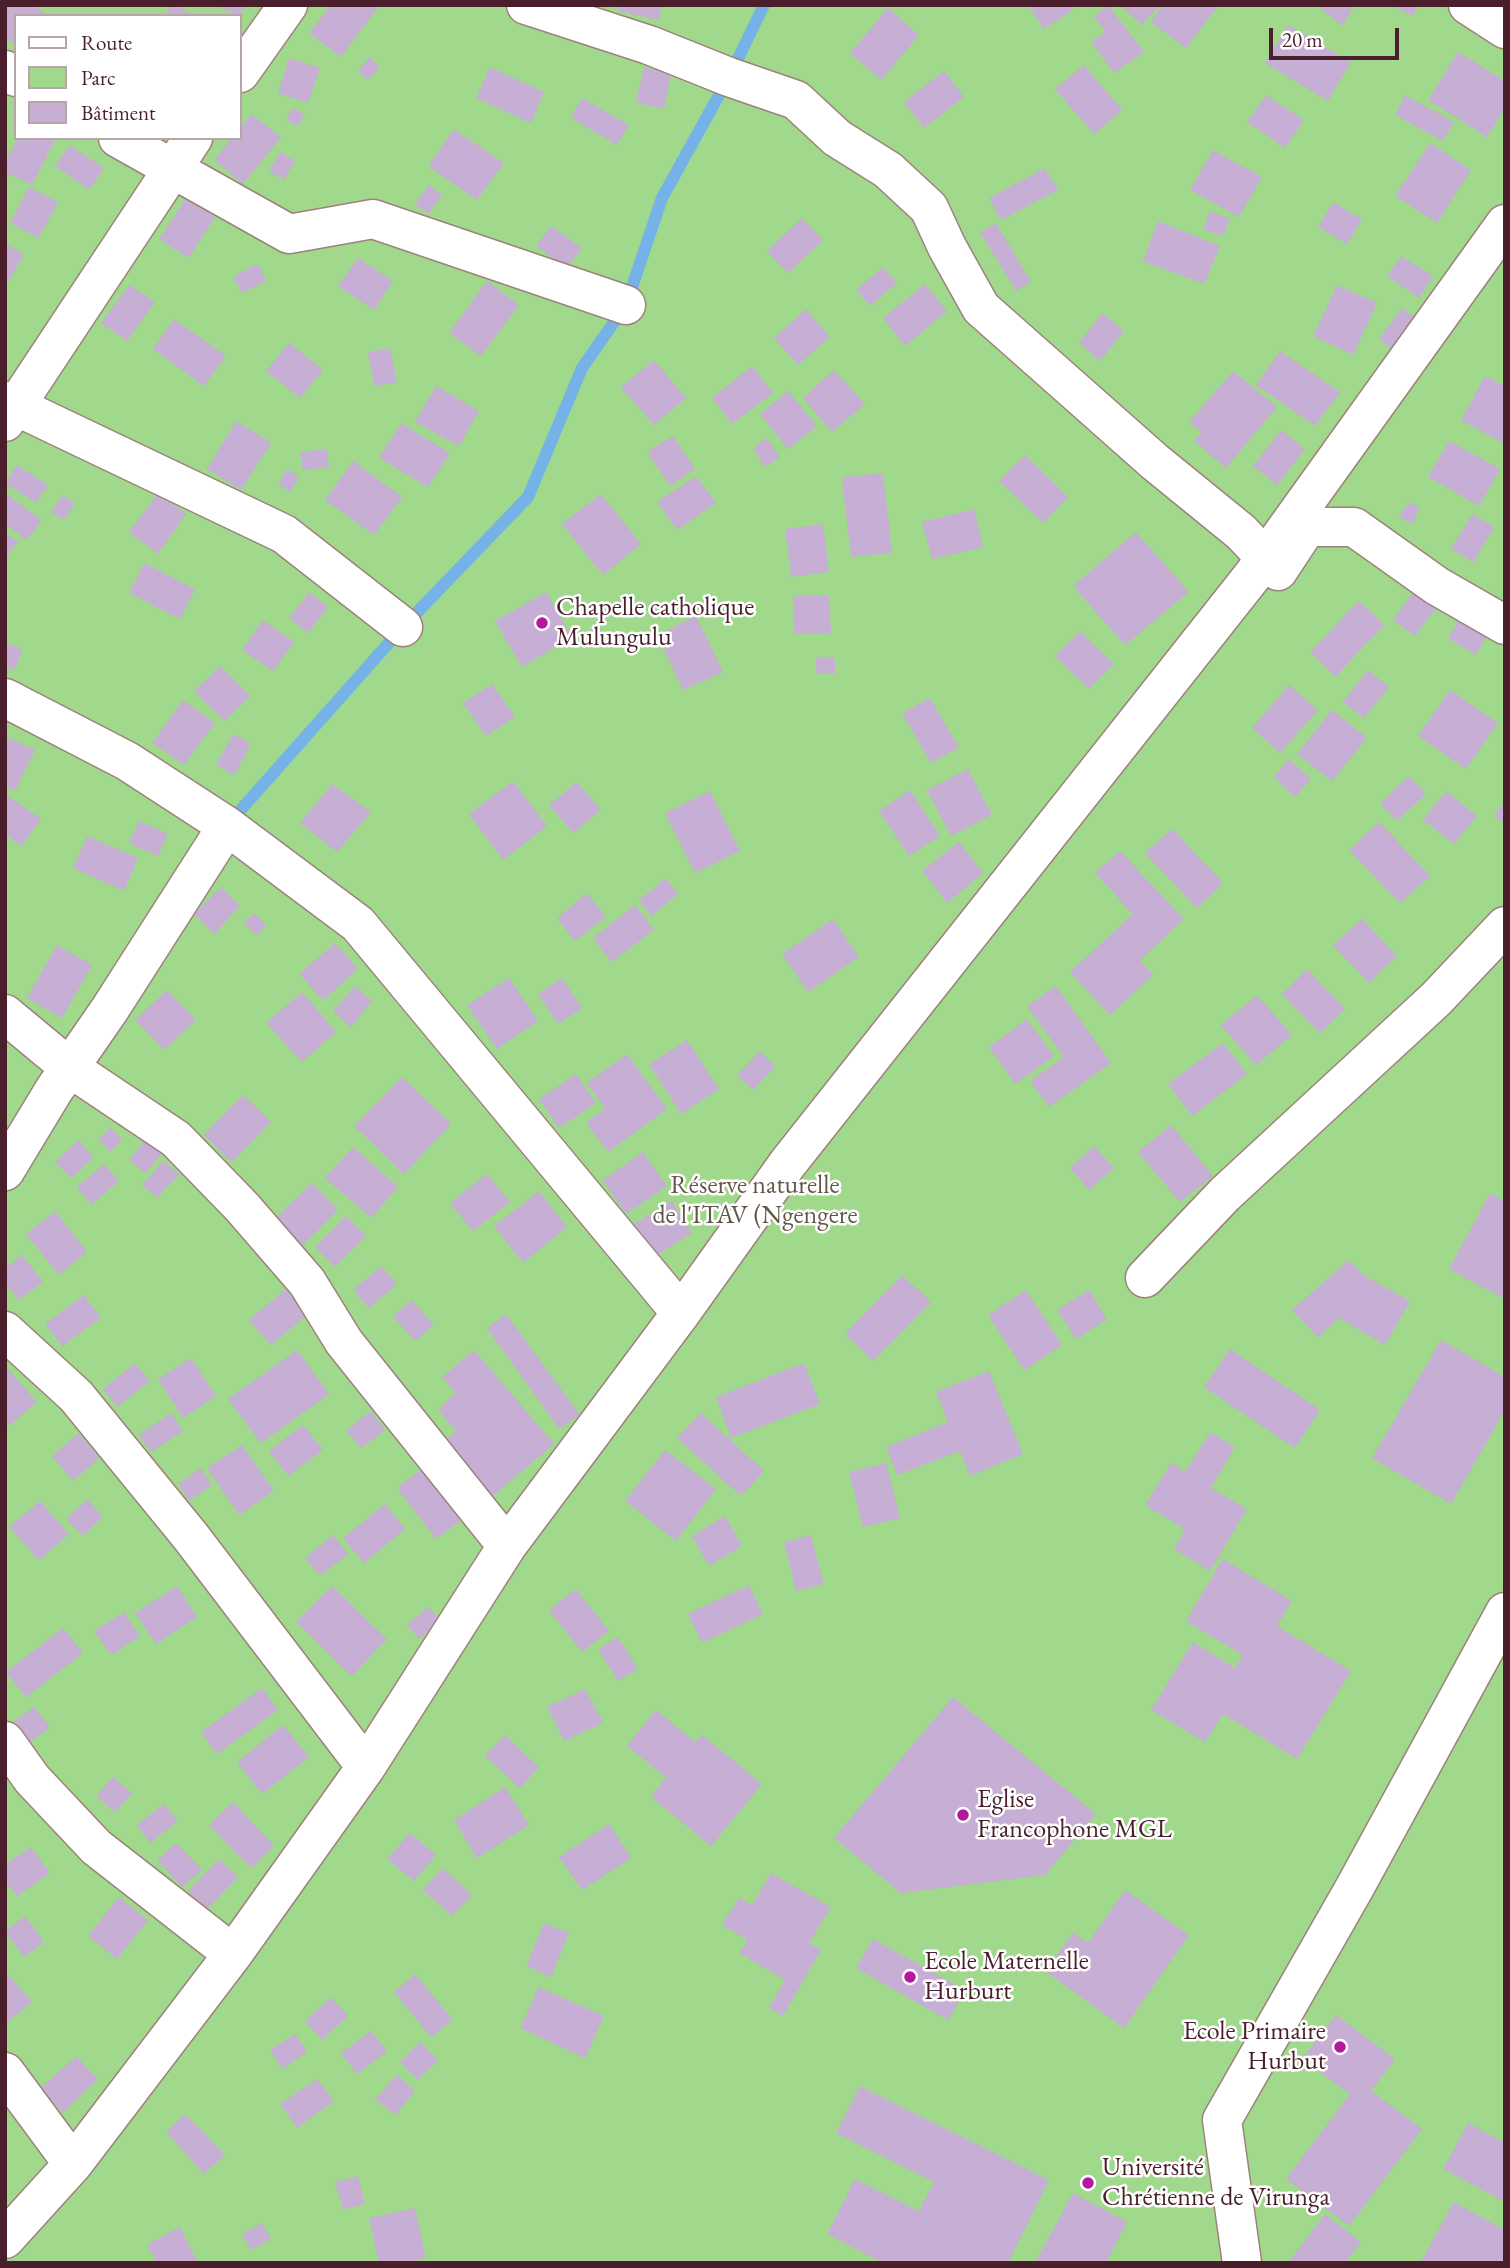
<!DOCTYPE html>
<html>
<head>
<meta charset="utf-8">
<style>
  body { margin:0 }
  #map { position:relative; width:1510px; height:2268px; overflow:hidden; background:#f0e6cc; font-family:"EB Garamond",serif }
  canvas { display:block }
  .frame { position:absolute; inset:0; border:7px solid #4a1f2b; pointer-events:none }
  .legend { position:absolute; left:14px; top:14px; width:228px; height:126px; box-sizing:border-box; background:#fff; border:2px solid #b7a5aa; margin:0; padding:9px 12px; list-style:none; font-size:21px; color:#4a1f2b }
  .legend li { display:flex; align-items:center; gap:14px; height:35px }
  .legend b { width:35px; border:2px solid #b7a5aa }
  .scale { position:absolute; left:1269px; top:28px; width:130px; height:32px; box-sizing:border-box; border:4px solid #4a1f2b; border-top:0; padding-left:9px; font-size:21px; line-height:24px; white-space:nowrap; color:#4a1f2b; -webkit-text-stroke:5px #fff; paint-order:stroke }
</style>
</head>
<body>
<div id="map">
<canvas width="1510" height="2268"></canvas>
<div class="frame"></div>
<ul class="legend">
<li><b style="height:9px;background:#fff"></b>Route</li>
<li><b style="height:19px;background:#a0d98c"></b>Parc</li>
<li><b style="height:19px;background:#c6aed5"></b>Bâtiment</li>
</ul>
<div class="scale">20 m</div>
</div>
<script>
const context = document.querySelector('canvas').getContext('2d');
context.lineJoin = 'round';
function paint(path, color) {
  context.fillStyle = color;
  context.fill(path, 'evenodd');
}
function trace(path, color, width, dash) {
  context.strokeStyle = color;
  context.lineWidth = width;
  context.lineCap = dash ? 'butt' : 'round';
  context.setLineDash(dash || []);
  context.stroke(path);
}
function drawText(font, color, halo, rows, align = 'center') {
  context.font = font + ' "EB Garamond",serif';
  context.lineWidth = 5;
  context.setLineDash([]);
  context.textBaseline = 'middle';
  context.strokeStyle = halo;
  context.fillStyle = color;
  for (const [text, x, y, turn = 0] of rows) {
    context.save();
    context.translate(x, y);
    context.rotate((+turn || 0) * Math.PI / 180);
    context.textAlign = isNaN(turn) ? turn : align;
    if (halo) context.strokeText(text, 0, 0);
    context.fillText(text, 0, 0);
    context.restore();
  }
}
paint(new Path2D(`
  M5,5H1505V2263H5ZM16,16H240V138H16Z`), '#a0d98c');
trace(new Path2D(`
  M229,823L403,627L528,497L582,368L626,305L662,198L729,77L764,5`), '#75b2e7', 12);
paint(new Path2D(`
  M5,5H32L50,16H16V44L5,38Z
  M170,5H174L196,16H165Z
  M213,5H245L240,16Z
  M331,5H373L377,9L341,57L309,33Z
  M620,5H662L658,20L618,11Z
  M1028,5H1069L1073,10L1044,29Z
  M1108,5L1144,52L1114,73L1091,42L1105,32L1094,16Z
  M1120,5H1160L1142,25Z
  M1163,5H1219L1186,48L1151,22Z
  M1316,5H1354L1343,26Z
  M1391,5H1418L1413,16Z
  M888,8L919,35L881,80L850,53Z
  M1288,25L1351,62L1328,101L1265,63Z
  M1458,52L1505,81V108L1487,137L1428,100Z
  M370,57L380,68L367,80L358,70Z
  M289,58L320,68L308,103L278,93Z
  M1084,65L1122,110L1094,134L1055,89Z
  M490,67L544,92L531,123L476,98Z
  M644,67L671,73L664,109L636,103Z
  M944,71L964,97L924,128L904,102Z
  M1266,95L1304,120L1285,148L1247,122Z
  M1405,95L1454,122L1443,141L1395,115Z
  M582,98L629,125L617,145L571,118Z
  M292,108L305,114L298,126L286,120Z
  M251,114L281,137L243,184L214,160L232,138H240V128Z
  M454,129L504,163L477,200L428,166Z
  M18,138H56L32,185L5,172V163Z
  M1430,143L1471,170L1437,223L1395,196Z
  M70,145L104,168L89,190L55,166Z
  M1213,150L1262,177L1239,217L1190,190Z
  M280,152L295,161L284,180L269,171Z
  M1045,168L1058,190L1001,220L989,198Z
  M429,185L442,195L428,214L415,204Z
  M29,187L58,202L39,238L10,223Z
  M186,198L215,217L189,258L159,239Z
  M1333,202L1362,219L1347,244L1318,227Z
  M1210,211L1230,219L1223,236L1203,229Z
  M802,218L823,240L788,273L767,251Z
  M1158,221L1220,246L1204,284L1143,261Z
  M996,223L1031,282L1016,291L980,232Z
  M551,226L582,248L567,268L536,246Z
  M5,243L24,255L5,287Z
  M1401,256L1433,276L1419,298L1387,276Z
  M358,258L393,281L374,310L338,286Z
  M258,264L266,281L242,293L233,276Z
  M883,267L897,283L870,306L856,290Z
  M487,281L519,305L481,356L449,333Z
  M925,284L947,311L905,346L883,318Z
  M129,285L155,302L127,341L101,323Z
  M1337,285L1377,303L1353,355L1313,336Z
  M1402,308L1415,318L1392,349L1379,339Z
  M806,309L830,337L798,365L774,338Z
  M1102,313L1124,331L1100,361L1079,343Z
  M174,319L226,356L204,386L153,349Z
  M289,343L323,370L300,398L266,371Z
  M390,348L397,382L374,386L368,352Z
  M1280,351L1340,392L1315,426L1256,385Z
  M654,360L686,398L654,425L621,387Z
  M752,366L773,393L732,424L712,398Z
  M834,370L865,404L832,432L803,398Z
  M1233,371L1277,407L1226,468L1194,441L1202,432L1189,422Z
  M1485,376L1505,386V444L1461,420Z
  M436,386L479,411L459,446L415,422Z
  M788,391L817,426L788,449L760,414Z
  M236,421L271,443L241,490L207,469Z
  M401,423L450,453L428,487L379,458Z
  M1281,430L1305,449L1277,485L1253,466Z
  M673,436L695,469L670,486L647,452Z
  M767,438L780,457L765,467L753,448Z
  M1449,441L1500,469L1479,506L1428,477Z
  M327,449L329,467L303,470L300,452Z
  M1025,455L1068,497L1043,523L999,481Z
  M353,461L402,497L374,535L325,500Z
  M17,465L48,485L36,503L5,483Z
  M287,469L299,477L290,492L278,484Z
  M883,473L892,553L851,557L842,477Z
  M696,476L716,503L677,530L657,502Z
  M5,493L42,520L27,540L5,524Z
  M158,493L186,514L158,554L129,532Z
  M601,494L641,544L603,575L562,524Z
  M62,495L75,503L64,520L51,512Z
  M1409,502L1420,508L1412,524L1399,517Z
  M974,509L983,547L932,559L922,522Z
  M1472,514L1494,527L1474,562L1451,549Z
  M823,524L829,572L791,577L785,529Z
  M1136,532L1189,592L1125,645L1073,586Z
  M5,533L18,541L5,560Z
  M144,563L195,589L180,619L129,593Z
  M309,592L328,607L308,633L289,618Z
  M546,592L572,637L522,667L495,621Z
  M1413,592L1436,608L1415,636L1393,620Z
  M793,595H829L831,633L794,634Z
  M1359,601L1384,625L1335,677L1310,652Z
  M1462,615L1490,630L1476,655L1448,638Z
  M696,616L723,672L683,690L657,635Z
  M263,620L294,642L273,671L242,650Z
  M1080,631L1114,664L1089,689L1055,656Z
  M5,642L23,650L14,670L5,666Z
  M816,657H835V674H816Z
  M220,666L250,696L225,721L194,691Z
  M1368,670L1389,687L1364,718L1343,702Z
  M492,684L515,717L486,736L463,703Z
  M1289,685L1318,710L1280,753L1252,728Z
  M1450,690L1498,723L1466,769L1418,736Z
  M930,698L959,747L931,763L902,713Z
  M183,700L215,723L184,765L152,743Z
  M1332,710L1367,738L1332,781L1297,754Z
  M233,734L251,743L235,775L216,765Z
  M5,736L35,750L15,791L5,786Z
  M1289,759L1311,779L1295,797L1274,777Z
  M968,769L992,815L951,836L927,790Z
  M1409,776L1426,794L1397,821L1380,803Z
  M513,781L547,826L503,860L469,814Z
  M577,782L601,810L573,833L549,805Z
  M332,784L371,812L337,852L300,823Z
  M910,790L940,836L909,856L879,811Z
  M710,791L740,851L695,873L665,813Z
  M1446,791L1477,816L1454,844L1423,820Z
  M5,794L41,819L22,846L5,834Z
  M1505,801V823L1494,816Z
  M139,821L168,834L158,856L129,843Z
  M1379,822L1430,876L1400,903L1349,850Z
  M1172,829L1223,883L1197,908L1145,853Z
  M87,836L138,858L124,891L73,868Z
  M959,842L983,873L947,903L922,871Z
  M1120,851L1184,919L1140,960L1153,975L1110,1015L1070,972L1133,914L1095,873Z
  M666,878L678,894L651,916L639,900Z
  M221,887L240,906L214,934L194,914Z
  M587,893L606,917L575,941L557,918Z
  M635,905L654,930L611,962L593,938Z
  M255,913L266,926L256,936L244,922Z
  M833,919L859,957L808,992L782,954Z
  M1362,919L1397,956L1369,983L1333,945Z
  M335,943L358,969L323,1000L299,974Z
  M57,945L92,965L62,1018L27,998Z
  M1307,969L1345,1009L1320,1033L1282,994Z
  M509,978L538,1021L497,1049L467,1005Z
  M562,978L582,1008L558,1024L538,994Z
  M355,986L372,1001L351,1027L333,1011Z
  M1056,986L1111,1063L1049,1107L1030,1081L1064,1057L1027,1006Z
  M167,990L196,1020L164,1050L135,1020Z
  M302,992L336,1032L302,1062L266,1023Z
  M1257,995L1292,1035L1256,1065L1221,1025Z
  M1027,1019L1054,1056L1015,1084L989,1047Z
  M687,1040L719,1089L681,1114L649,1064Z
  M1223,1043L1247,1074L1192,1116L1168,1084Z
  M760,1051L775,1067L753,1090L737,1075Z
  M627,1054L667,1109L608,1152L586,1123L605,1108L587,1083Z
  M576,1074L596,1103L559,1128L539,1099Z
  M402,1077L451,1124L404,1174L354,1126Z
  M243,1095L271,1122L232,1162L204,1135Z
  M1171,1125L1213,1176L1180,1202L1138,1152Z
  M110,1127L122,1140L110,1152L99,1139Z
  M146,1139L163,1153L145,1173L129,1160Z
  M78,1140L94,1157L71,1178L55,1162Z
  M1094,1146L1114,1168L1089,1190L1070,1168Z
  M353,1147L398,1187L371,1218L325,1178Z
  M643,1152L667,1186L626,1214L603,1180Z
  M163,1161L179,1174L157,1198L142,1185Z
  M104,1164L119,1181L91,1205L77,1187Z
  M487,1174L510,1202L473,1231L450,1203Z
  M312,1183L338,1210L301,1247L274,1220Z
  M539,1191L567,1227L523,1263L494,1226Z
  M1490,1193L1505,1201V1299L1449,1269Z
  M672,1201L692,1233L655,1256L634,1224Z
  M55,1211L87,1252L59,1275L26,1234Z
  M346,1216L366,1236L335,1267L315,1247Z
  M22,1255L43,1282L19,1300L5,1283V1269Z
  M1349,1260L1363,1275L1410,1301L1385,1345L1339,1318L1318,1338L1292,1310Z
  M381,1266L397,1284L369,1308L353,1290Z
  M902,1275L931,1302L873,1361L845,1334Z
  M286,1289L307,1315L271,1345L249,1320Z
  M1026,1290L1062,1345L1024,1370L988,1315Z
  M1089,1290L1107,1319L1076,1339L1057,1310Z
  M84,1295L101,1318L62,1346L45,1324Z
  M412,1300L434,1325L415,1341L393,1316Z
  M506,1314L580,1415L559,1429L487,1328Z
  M1441,1340L1505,1377V1410L1451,1504L1372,1458Z
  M1230,1349L1320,1410L1295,1448L1204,1387Z
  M297,1350L329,1394L261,1443L228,1399Z
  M474,1350L554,1444L488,1500L441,1444L456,1431L438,1409L456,1393L442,1377Z
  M191,1358L216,1396L183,1418L158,1379Z
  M135,1363L150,1381L117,1407L103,1389Z
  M804,1363L820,1404L731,1438L716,1397Z
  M7,1368L37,1402L5,1429V1369Z
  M989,1371L1023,1454L970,1476L960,1451L897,1475L886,1447L948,1422L936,1392Z
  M371,1411L385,1430L361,1448L346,1430Z
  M171,1413L183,1431L151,1452L139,1435Z
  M701,1413L764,1471L741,1496L677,1438Z
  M303,1425L323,1450L288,1476L269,1451Z
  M1210,1432L1235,1447L1211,1488L1247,1509L1210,1571L1174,1549L1185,1529L1145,1505L1171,1463L1185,1472Z
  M79,1433L99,1458L73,1481L52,1456Z
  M242,1445L274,1491L239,1515L207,1468Z
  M665,1450L716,1489L676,1541L625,1501Z
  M886,1463L900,1518L863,1527L849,1472Z
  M424,1467L464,1518L436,1539L397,1488Z
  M201,1468L212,1485L189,1501L178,1484Z
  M87,1499L103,1516L83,1536L66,1519Z
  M40,1501L69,1534L39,1560L9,1527Z
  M385,1504L405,1529L364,1563L343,1538Z
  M725,1516L742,1546L709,1566L692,1536Z
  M333,1535L348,1554L320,1576L305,1558Z
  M811,1535L824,1584L796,1591L784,1542Z
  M1223,1559L1292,1601L1277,1626L1351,1671L1297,1759L1223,1714L1205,1742L1151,1710L1193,1642L1235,1668L1243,1655L1186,1621Z
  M749,1585L763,1614L702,1643L688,1614Z
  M177,1586L197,1617L156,1644L135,1613Z
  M332,1586L387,1639L352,1676L296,1622Z
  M576,1589L609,1631L582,1652L549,1610Z
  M428,1607L441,1621L419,1639L407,1625Z
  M124,1612L140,1636L111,1655L94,1631Z
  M63,1628L83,1653L26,1697L6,1672Z
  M618,1637L638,1669L618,1681L598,1649Z
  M262,1688L278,1710L217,1754L201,1732Z
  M585,1689L603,1723L564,1741L547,1707Z
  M953,1697L1096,1814L1045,1875L901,1893L834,1838Z
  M34,1707L50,1727L29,1743L13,1722Z
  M656,1710L695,1742L702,1735L762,1784L711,1846L651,1797L666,1777L627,1746Z
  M283,1725L309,1757L262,1794L237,1762Z
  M505,1735L539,1767L520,1788L485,1756Z
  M113,1777L132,1793L115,1812L96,1796Z
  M505,1787L529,1825L477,1858L454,1820Z
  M233,1802L274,1846L251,1868L209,1825Z
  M164,1804L178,1821L150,1843L137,1825Z
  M609,1824L631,1858L582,1890L559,1857Z
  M410,1833L436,1855L414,1881L387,1859Z
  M176,1843L202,1870L182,1887L157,1860Z
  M31,1847L50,1873L17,1896L5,1880V1865Z
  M219,1859L238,1877L207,1909L188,1891Z
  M443,1868L472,1895L452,1916L423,1890Z
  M771,1873L831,1907L809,1943L821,1950L783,2016L769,2008L785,1980L739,1953L748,1940L722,1925L739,1898L752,1905Z
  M1125,1890L1189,1935L1124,2028L1045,1971L1073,1933L1088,1943Z
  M119,1897L148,1920L117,1959L88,1936Z
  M25,1916L44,1942L24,1957L5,1931Z
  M544,1923L569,1933L551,1977L526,1966Z
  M873,1939L965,1990L948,2020L856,1968Z
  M5,1971L32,2002L5,2024Z
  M415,1974L453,2020L431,2037L394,1992Z
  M539,1987L604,2016L585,2058L520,2028Z
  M331,1997L348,2016L322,2040L305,2021Z
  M1336,2015L1395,2059L1371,2091L1422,2129L1349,2226L1286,2179L1350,2094L1302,2059Z
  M371,2031L387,2051L357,2074L341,2053Z
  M295,2034L307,2052L282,2069L270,2050Z
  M420,2042L438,2060L418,2080L400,2062Z
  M76,2056L98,2079L63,2113L40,2089Z
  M397,2075L415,2091L395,2115L375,2099Z
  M317,2079L334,2101L297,2128L280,2104Z
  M860,2086L1049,2180L1008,2263H883L827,2234L855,2179L919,2211L934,2182L836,2133Z
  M185,2114L225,2155L204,2174L166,2132Z
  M1468,2123L1505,2143V2202L1443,2169Z
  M358,2176L365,2204L343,2210L335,2182Z
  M1073,2193L1127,2222L1106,2263H1035Z
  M1454,2202L1503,2229L1505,2225V2263H1420Z
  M415,2208L426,2258L405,2263H379L369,2218Z
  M1325,2214L1361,2242L1345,2263H1288Z
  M262,2223L271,2239L251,2250L242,2234Z
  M180,2227L198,2263H157L147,2244Z`), '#c6aed5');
const street = new Path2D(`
  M526,5L649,45L729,77L796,100L837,138L888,170L929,208L947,247L981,308L1155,462L1241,532L1278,571L1307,527H1354L1437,586L1505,625
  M1468,5L1505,29
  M5,70L16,77
  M240,73L288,5
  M118,138L289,234L373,219L626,305
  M5,401L284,534L403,627
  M5,422L193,138
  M5,698L127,761L227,826L358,924L681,1313
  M5,1014L70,1068L176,1139L242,1207L307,1282L344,1342L507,1546
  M5,1171L54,1090L110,1009L227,826
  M1145,1278L1225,1194L1436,999L1505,926
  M5,1331L76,1396L191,1537L366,1767
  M5,1741L32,1779L96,1847L233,1954
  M5,2072L73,2164
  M5,2239L73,2164L233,1954L366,1767L507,1546L681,1313L788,1163L1253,575L1505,224
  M1242,2263L1222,2120L1355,1887L1505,1612`);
trace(street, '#9d827c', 41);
trace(street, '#fff', 38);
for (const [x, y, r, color] of [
  [542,623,7,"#b5179e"],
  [963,1815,7,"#b5179e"],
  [910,1977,7,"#b5179e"],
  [1340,2047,7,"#b5179e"],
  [1088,2183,7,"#b5179e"]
]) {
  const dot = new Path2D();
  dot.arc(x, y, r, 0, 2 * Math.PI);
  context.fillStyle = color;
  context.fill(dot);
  trace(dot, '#fff', 2.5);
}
drawText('26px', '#4a1f2b', '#fff', [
  ["Chapelle catholique",556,608],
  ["Mulungulu",556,638],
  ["Eglise",977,1800],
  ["Francophone MGL",977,1830],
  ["Ecole Maternelle",924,1962],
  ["Hurburt",924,1992],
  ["Ecole Primaire",1326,2032,"right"],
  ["Hurbut",1326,2062,"right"],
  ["Université",1102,2168],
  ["Chrétienne de Virunga",1102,2198]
], 'left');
drawText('26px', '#645748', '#fff', [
  ["Réserve naturelle",755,1186],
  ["de l'ITAV (Ngengere",755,1216]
]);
</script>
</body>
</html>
